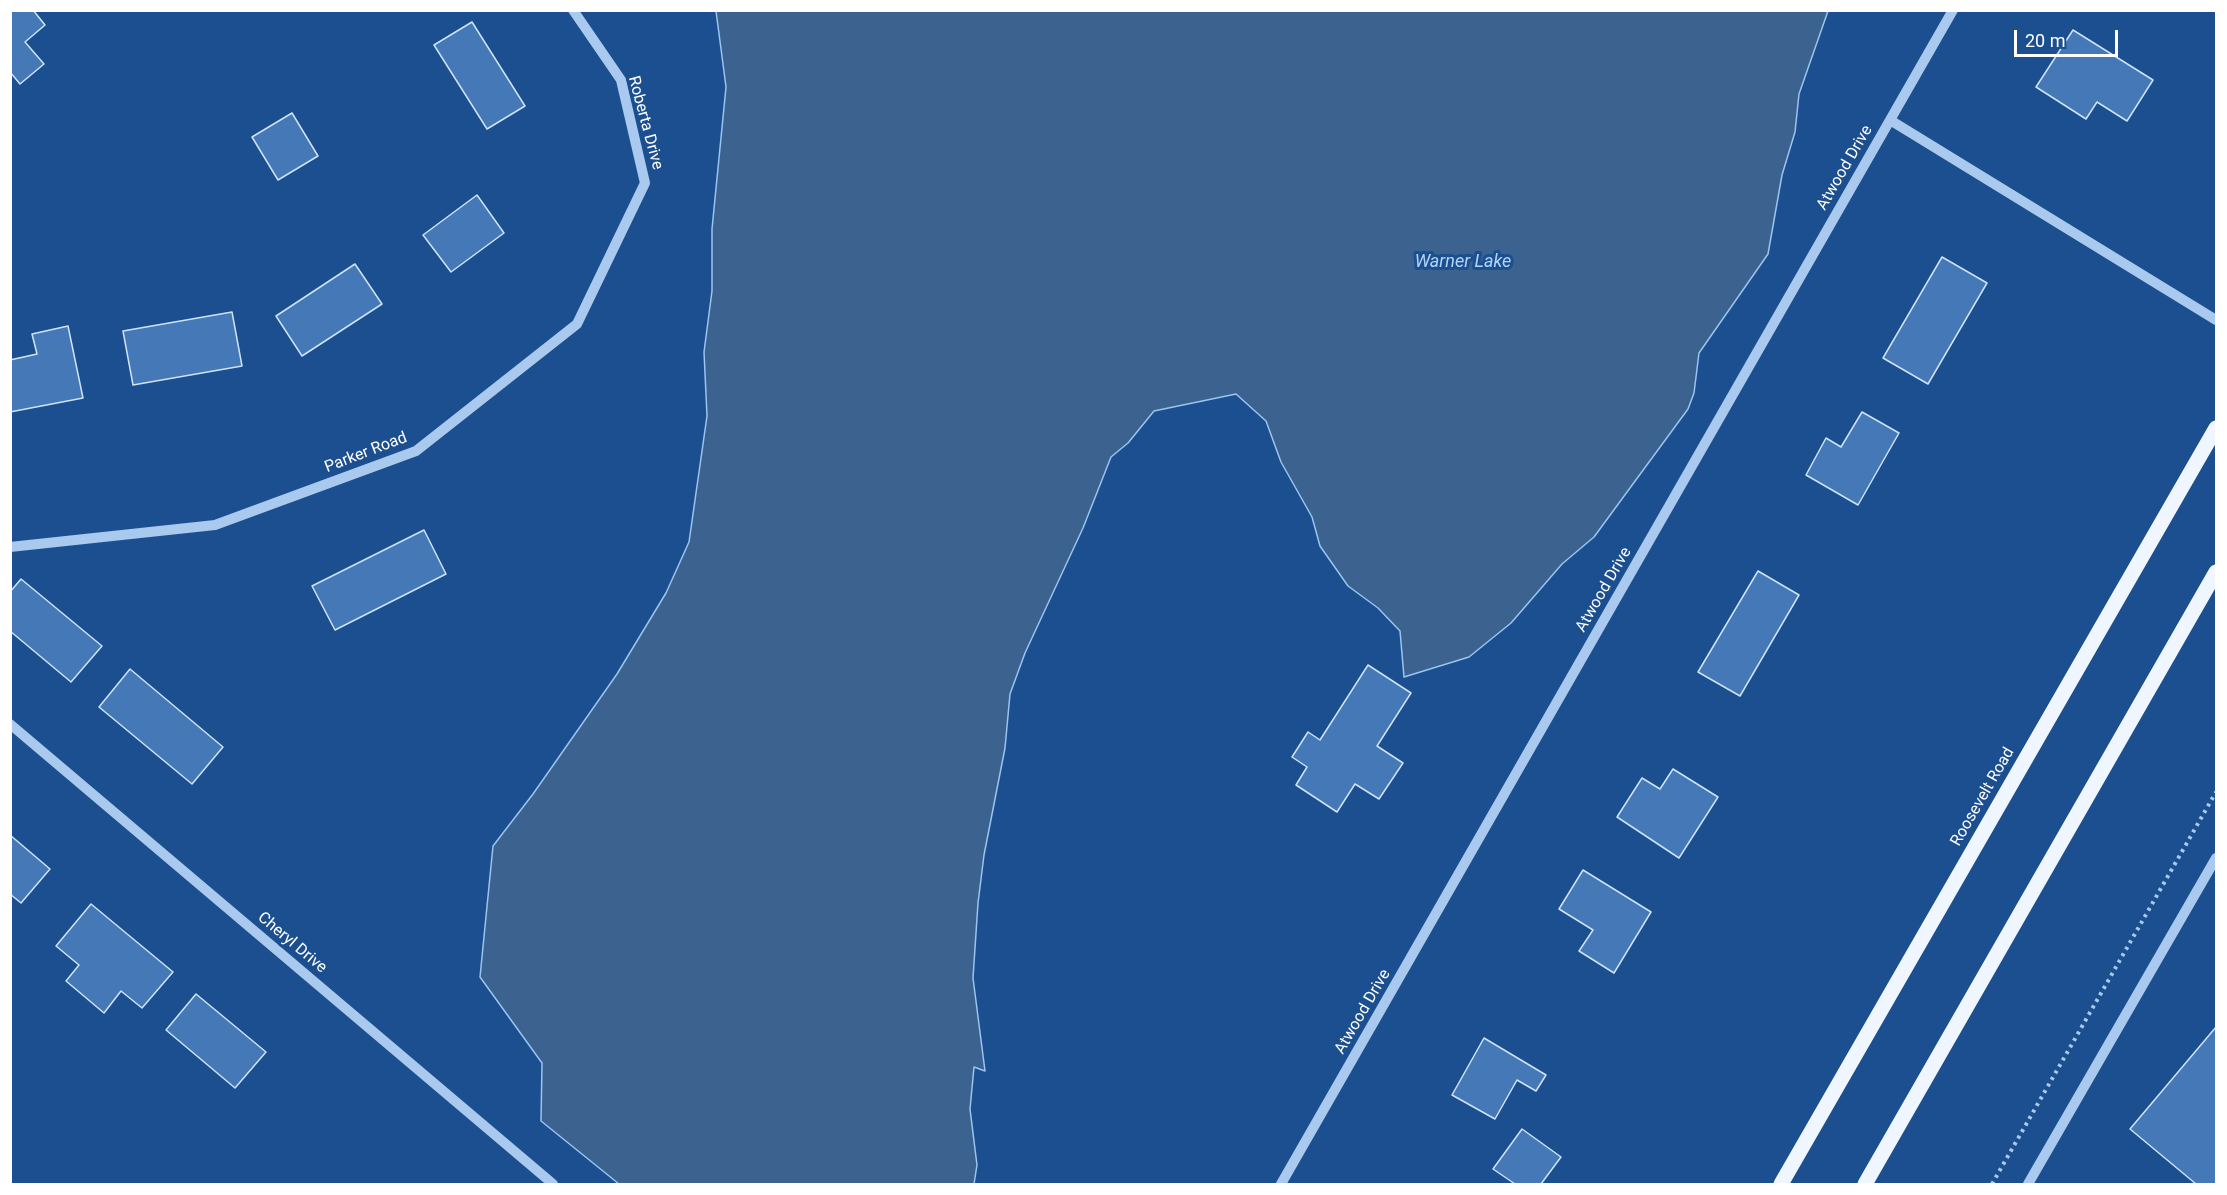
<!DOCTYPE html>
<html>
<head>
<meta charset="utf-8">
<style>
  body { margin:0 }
  #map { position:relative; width:2227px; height:1195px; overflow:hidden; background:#1b4f8f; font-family:Roboto,sans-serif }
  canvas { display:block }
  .frame { position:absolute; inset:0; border:12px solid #fff; pointer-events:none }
  .scale { position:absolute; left:2014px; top:30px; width:104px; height:27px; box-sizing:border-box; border:3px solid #fff; border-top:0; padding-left:8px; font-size:18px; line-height:21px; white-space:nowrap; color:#fff; -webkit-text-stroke:4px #1b4f8f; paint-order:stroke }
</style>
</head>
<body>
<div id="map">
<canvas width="2227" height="1195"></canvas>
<div class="frame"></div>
<div class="scale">20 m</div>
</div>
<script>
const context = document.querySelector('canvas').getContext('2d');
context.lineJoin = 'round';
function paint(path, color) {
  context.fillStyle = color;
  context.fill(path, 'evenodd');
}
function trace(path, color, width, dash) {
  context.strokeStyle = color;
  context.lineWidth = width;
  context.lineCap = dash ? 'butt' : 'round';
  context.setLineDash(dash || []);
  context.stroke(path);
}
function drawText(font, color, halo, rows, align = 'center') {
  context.font = font + ' Roboto,sans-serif';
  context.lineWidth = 6;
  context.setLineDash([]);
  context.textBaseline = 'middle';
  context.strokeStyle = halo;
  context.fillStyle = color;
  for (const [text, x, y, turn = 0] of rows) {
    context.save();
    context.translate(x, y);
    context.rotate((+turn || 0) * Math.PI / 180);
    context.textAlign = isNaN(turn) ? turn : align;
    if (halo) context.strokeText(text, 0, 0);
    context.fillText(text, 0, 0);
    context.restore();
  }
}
const water = new Path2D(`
  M716,11H1828L1799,94L1795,132L1782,175L1768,254L1699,353L1694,393L1688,409L1594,537L1562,564L1511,623L1469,657L1404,677L1400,631L1378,608L1348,586L1320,546L1312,517L1281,462L1266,421L1236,394L1154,411L1128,443L1111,457L1083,528L1025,653L1010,694L1005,748L984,855L978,903L973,978L985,1071L974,1067L970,1109L977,1165L974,1184H619L541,1121L542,1063L480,977L493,846L533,794L617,674L666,593L689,542L707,416L704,352L712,291V229L726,87Z`);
paint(water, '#3c6290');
trace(water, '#9cc4f0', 1.5);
const building = new Path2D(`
  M10,10H33L45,25L25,42L44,64L20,84L10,72Z
  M472,22L525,106L487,129L434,45Z
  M2073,30L2153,80L2127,121L2097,102L2086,119L2036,87Z
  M292,113L318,156L278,180L252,137Z
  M477,195L504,233L451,272L423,235Z
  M1942,257L1987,283L1928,384L1883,358Z
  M355,264L382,304L302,356L276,316Z
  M232,312L242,366L133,385L123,331Z
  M68,326L83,398L10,412V360L37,354L32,334Z
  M1862,412L1899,433L1858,505L1806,475L1826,438L1841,447Z
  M424,530L446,574L335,630L312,586Z
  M1758,571L1799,595L1740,696L1698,672Z
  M21,579L102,646L71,682L10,631V592Z
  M1368,665L1411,693L1377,746L1403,763L1379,799L1355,784L1337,812L1296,785L1307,767L1292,757L1308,732L1320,740Z
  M130,669L223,747L192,784L99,707Z
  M1673,769L1718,797L1679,858L1617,817L1642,778L1660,789Z
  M10,835L50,869L21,903L10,894Z
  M1583,870L1651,912L1614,973L1579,951L1593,930L1559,909Z
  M91,904L173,972L142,1008L121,991L104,1013L66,981L79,965L56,946Z
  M196,994L266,1052L235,1088L166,1030Z
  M2216,1027V1184H2196L2130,1129Z
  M1484,1038L1546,1075L1536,1091L1517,1080L1495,1119L1452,1095Z
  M1522,1129L1561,1157L1541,1184H1515L1493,1169Z`);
paint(building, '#4478b7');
trace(building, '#cfe3fa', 1.5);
trace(new Path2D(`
  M1992,1184L2216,792`), '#a9c9ee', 4, [3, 4.5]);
trace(new Path2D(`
  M1890,120L2216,320
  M10,547L215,525L416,451L577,324L645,183L621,80L573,10
  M10,724L553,1184
  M1281,1184L1953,10
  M2028,1184L2216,858`), '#a9c9ee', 10);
trace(new Path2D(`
  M1781,1184L2216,428
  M1865,1184L2216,572`), '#f0f6ff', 15);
drawText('16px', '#fff', '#1b4f8f', [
  ["Roberta Drive",645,123,75],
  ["Atwood Drive",1845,168,-60],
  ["Parker Road",366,453,-21],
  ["Atwood Drive",1604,590,-60],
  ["Roosevelt Road",1983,797,-60],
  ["Cheryl Drive",292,943,40],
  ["Atwood Drive",1363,1012,-60]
]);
drawText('italic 18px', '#b5d3f5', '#1b4f8f', [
  ["Warner Lake",1463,262]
]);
</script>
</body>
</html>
